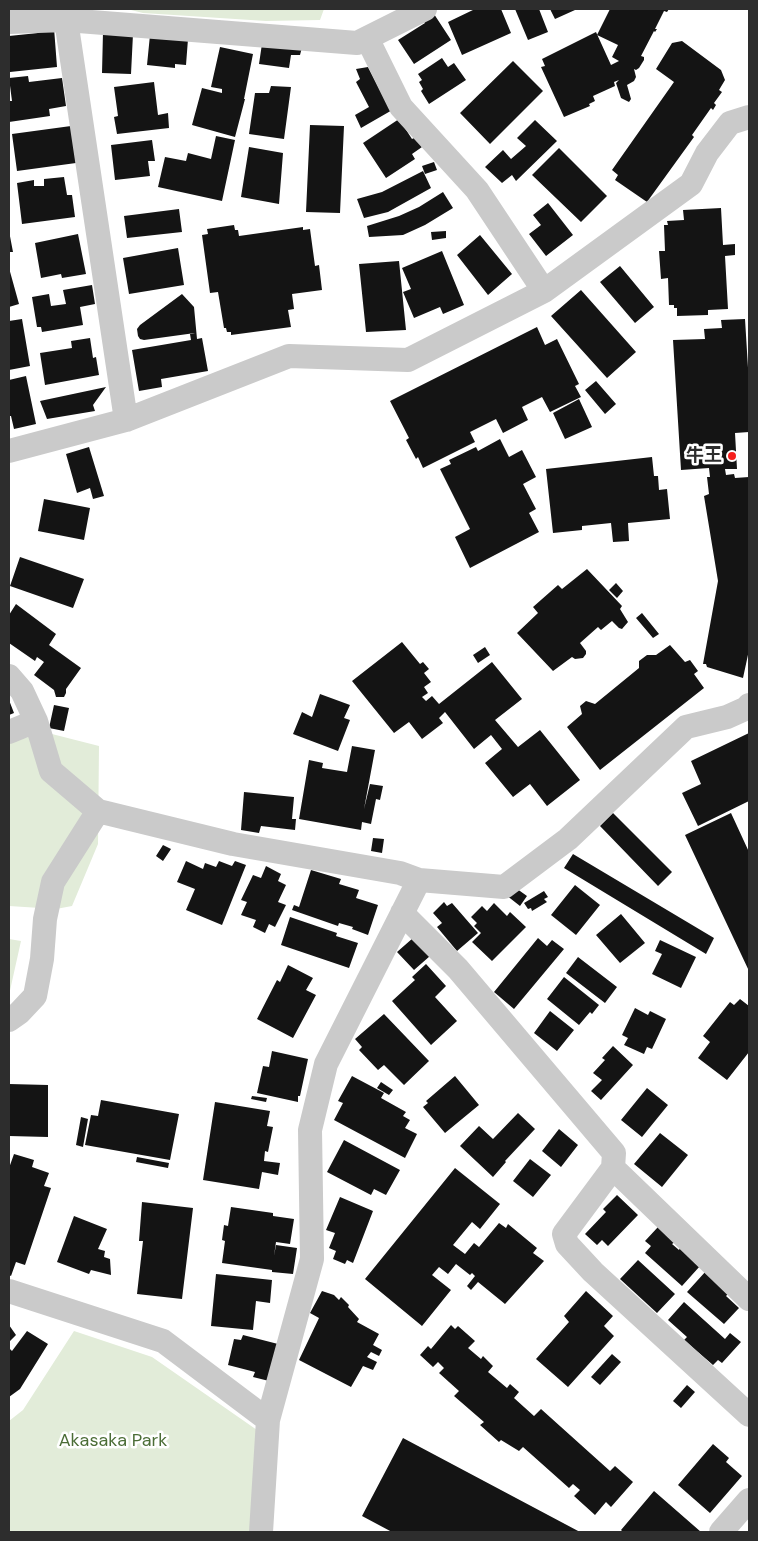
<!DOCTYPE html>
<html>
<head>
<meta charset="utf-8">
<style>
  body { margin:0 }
  #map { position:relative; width:758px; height:1541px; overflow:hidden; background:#fff; font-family:"DM Sans",sans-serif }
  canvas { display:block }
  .frame { position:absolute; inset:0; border:10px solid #2d2d2d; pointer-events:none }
</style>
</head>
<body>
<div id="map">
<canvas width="758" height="1541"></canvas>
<div class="frame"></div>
</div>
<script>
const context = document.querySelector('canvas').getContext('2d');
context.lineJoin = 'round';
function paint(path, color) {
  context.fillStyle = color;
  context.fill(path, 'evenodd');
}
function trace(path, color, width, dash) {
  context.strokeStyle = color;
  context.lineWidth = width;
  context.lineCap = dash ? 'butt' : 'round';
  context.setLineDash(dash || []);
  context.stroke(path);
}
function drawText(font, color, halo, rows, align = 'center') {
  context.font = font + ' "DM Sans","Noto Sans JP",sans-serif';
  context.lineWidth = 5;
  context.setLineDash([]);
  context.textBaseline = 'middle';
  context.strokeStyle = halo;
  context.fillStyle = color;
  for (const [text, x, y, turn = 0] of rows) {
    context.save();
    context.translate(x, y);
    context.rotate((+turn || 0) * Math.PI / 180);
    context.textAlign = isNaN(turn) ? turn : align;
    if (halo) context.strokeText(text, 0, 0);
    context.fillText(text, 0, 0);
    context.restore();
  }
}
paint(new Path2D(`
  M127,9H324L320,20L266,21L143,13Z
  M48,733L99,746L98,844L72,906L56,909L9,906V741Z
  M9,939L21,941L9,995Z
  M74,1331L152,1357L257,1430L251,1532H9V1421L23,1410Z`), '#e2ecd9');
paint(new Path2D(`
  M475,9H501L511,33L462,55L448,22Z
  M515,9H539L548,32L528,40Z
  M550,9H574L575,10L555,19Z
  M610,9H669L667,12L664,11L655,29H657L655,32L654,31L641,56L644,57V60L639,68L636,70L634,69L636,77L634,81L627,85L631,99L629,102L621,98L616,83L619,80L614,82L615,86L593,96L595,101L589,104L590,106L564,117L541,67L545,66L542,59L596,32L611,65L619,61L612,57L618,45L597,35Z
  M434,14L451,40L414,64L398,40L425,23L423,20Z
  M54,28L57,67L10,72L9,36L38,33L36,30Z
  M103,32L133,34L131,74L102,73Z
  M150,35L188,39L186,65L175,64V68L147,65Z
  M263,37L304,40L300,55H291L289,68L259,64Z
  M682,41L721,70L725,80L719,90L722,92L714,103L716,105L713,110L711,108L692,135L694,137L647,202L615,180L618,175L612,170L674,82L656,69L672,43Z
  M220,47L253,54L244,99H245L235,137L192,125L202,88L222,93V89L211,87Z
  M442,58L448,67L454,63L466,80L429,104L421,91L423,89L419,82L422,80L418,74Z
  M513,61L543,91L490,144L460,113Z
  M368,67L380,90L394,109L361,128L355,115L369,107L356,82L360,79L356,69Z
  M28,76L29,82L62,78L66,106L49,109L50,116L9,122V101H12L9,78Z
  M154,82L158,115L168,113L169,128L117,134L114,117L118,116L114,87Z
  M271,86L291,87L284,139L249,134L255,93H269Z
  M399,119L412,139L416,137L422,147L412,154L415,159L386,178L363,143Z
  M535,120L557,141L516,181L512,175L502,183L485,167L503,150L511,159L526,146L517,138Z
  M310,125L344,126L340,213L306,212Z
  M71,126L76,163L17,171L12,134Z
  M216,136L235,140L222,201L158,187L165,157L186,161L188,153L211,159Z
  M152,140L155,161H148L150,176L115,180L111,145Z
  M249,147L283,153L279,204L241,197Z
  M559,148L607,196L581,222L532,175Z
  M434,162L437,170L425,174L422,166Z
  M423,171L431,188L388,212L364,218L357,199L382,192Z
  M64,177L67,195H72L75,217L22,224L17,183L34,180V186H44V179Z
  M443,192L453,208L425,225L403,235L369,237L367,226L399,216L419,207Z
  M548,203L573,235L546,256L529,234L541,225L533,215Z
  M721,208L723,245L735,244V255L725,256L728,309L708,310V315L677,316V308H674V305H669L668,278L661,279L659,251H665L664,225H668L667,221L684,220L683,210Z
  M179,209L182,232L127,238L124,216Z
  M234,225L235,230H238L239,236L303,227V230L310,229L315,266L319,265L322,290L292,294L294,309L288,310L291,327L231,335V332H227L226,328H224L218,292L210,293L202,235L208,234L207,229Z
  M9,231L13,252H9Z
  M446,231V238L432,240L431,232Z
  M78,234L86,274L62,278L61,274L41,278L35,243Z
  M480,235L512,274L488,295L457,255Z
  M178,248L184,285L129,294L123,258Z
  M442,251L464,305L443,314L440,307L414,318L403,292L411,289L402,268Z
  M399,261L406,330L366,332L359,264Z
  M620,266L654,307L635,323L600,282Z
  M9,268L19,304L9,307Z
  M92,285L95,304L80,307L83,325L42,332L41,327H37L32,297L49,294L51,306L66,304L63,290Z
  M581,290L636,352L607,378L551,316Z
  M182,294L194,307L197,339L202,338L208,371L161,379L162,387L139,391L132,350L191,340L190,334L195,333L144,340L140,339L138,336L137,329L140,325Z
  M22,319L30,366L9,370V321Z
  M745,319L749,384V432L735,433L737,469H725L726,475L734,474L735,478L749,477V650L743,678L707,667L706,664H703L718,581L704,496L709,494L707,477H710L709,468L681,470L673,340L705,339L704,329L722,328L721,320Z
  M537,327L545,345L557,339L579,384L575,386L581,397L550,412L542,397L522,407L528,420L503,433L496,419L470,432L475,442L423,468L418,457L416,459L406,440L409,438L390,401Z
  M90,338L93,358L96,357L99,375L45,385L40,353L72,348L71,341Z
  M26,376L36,424L14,429L11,416H9V380Z
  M596,381L616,404L605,414L585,390Z
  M106,387L93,405L95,411L47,419L40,401Z
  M579,399L592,427L565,439L553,413Z
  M500,439L509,457L522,450L536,477L523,484L536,509L529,513L539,532L470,568L455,537L470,529L440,469L451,464L449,460L476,447L478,451Z
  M89,447L104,496L93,499L90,488L77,493L66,454Z
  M652,457L654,476H658L659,490L667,489L670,519L628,523L629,541L613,542L611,523L582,526V530L553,533L546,469Z
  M44,499L90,508L84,540L38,531Z
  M20,557L84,579L73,608L10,586Z
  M587,569L622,606L620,609L628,622L622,629L619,628L612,621L601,630L598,627L580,643L586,651V654L583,658L575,659L572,657L553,671L517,633L538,613L533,607L558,585L562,589Z
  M616,583L623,591L617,598L609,590Z
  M16,604L56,634L49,645L81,668L66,689V693L64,697H56L54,690L34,675L44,662L37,657L35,661L9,643V615Z
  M642,613L659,634L653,638L636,618Z
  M402,642L420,664L423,662L429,669L424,673L431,682L424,687L428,693L422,697L426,701L432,696L439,704L492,662L522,699L495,720L518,747L540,730L580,780L547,806L530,784L513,797L485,763L502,749L491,735L474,749L445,712L439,718L443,723L422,739L409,722L394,733L352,681Z
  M670,645L685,662L690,660L698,671L694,674L704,688L600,770L567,727L582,714L580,706L586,701L595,704L639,668V661L647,655H656Z
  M485,647L490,655L478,663L473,655Z
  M320,694L350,705L344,718L350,720L338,751L293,734L302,712L312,717Z
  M9,700L14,713L9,715Z
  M54,705L69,708L64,731L49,728Z
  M749,733V801L698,826L682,793L701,784L691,761Z
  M352,746L375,750L364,809L370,784L383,786L380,800L376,799L371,824L362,822L361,830L299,819L309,760L323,763L322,768L347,772Z
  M244,792L294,797L292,819H296L295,830L261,826L259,833L241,830Z
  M613,813L672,872L658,886L600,826Z
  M731,813L749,852V971L685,835Z
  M373,838L384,839L382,853L371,851Z
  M163,845L171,849L163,861L156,856Z
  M573,854L714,938L706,954L564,868Z
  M186,861L203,869L205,863L216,867L219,861L232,866L235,861L246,865L222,925L186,910L195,889L177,882Z
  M266,866L281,874L278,881L286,885L278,902L286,905L275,927L269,924L265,933L253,927L256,920L241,915L247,902L241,900L253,875L261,878Z
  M311,870L341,879L339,884L359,890L356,898L378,905L368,935L352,929L353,927L339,923L338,926L292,910L294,905L299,907Z
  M575,885L600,905L576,935L551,915Z
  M513,886L527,896L520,906L506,895Z
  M544,891L548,897L544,899L547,902L532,911L531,908L528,909L524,903Z
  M444,902L447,906L452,903L478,933L457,951L437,927L442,923L433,913Z
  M494,903L507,916L510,912L526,927L492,961L472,942L481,933L474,926L477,923L471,917L482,906L487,911Z
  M621,914L645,943L620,963L596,935Z
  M290,917L337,933L336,936L358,943L349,968L281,945Z
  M413,938L430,956L414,970L397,952Z
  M538,938L547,946L552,940L564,949L514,1009L494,992Z
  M660,940L696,957L681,988L652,974L662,954L655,951Z
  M578,957L617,987L605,1003L566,973Z
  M426,964L446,986L435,997L457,1021L431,1045L392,1001L415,980L412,977Z
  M288,965L313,978L306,990L316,995L293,1038L257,1019L277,980L280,982Z
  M564,977L599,1005L592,1014L590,1012L579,1025L547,999Z
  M740,999L749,1006V1052L727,1080L698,1058L710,1042L703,1036L730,1002L734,1005Z
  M635,1008L648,1015L650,1011L666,1019L652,1049L647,1047L644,1054L624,1045L628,1038L622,1035Z
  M550,1011L574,1030L557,1051L534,1033Z
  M384,1014L429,1061L404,1085L384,1065L378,1070L359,1050L362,1047L355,1039Z
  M613,1046L633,1065L601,1100L591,1091L602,1080L593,1073L605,1060L602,1058Z
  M272,1051L308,1059L300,1096H298V1102L257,1093L263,1066L269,1067Z
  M352,1076L384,1093L381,1098L406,1112L403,1116L410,1120L405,1128L417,1134L405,1158L334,1120L343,1103L338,1101Z
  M455,1076L479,1105L445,1133L423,1107L428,1103L426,1101Z
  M381,1082L393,1090L389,1095L377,1088Z
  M9,1084L48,1085V1137L9,1136Z
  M647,1088L668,1105L642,1137L621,1120Z
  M252,1096L267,1098L266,1102L251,1099Z
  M101,1100L179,1114L170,1160L85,1145L91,1115L98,1116Z
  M215,1102L270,1111L267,1126L273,1127L268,1152L265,1151L264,1161L280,1163L278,1175L262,1172L259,1189L203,1180Z
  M518,1113L535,1129L505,1161L506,1162L493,1177L460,1146L479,1126L493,1139Z
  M81,1117L88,1119L83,1147L76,1145Z
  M559,1129L578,1145L561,1167L542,1151Z
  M660,1133L688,1155L662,1187L634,1164Z
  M344,1140L400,1170L386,1195L374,1189L371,1195L327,1172Z
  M14,1154L34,1160L32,1167L49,1173L44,1186L51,1188L25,1265L16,1262L11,1276L9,1275V1168Z
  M137,1157L169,1163L168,1168L136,1162Z
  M530,1159L551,1175L533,1197L513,1181Z
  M455,1168L500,1204L480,1229L472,1222L453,1245L465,1254L474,1243L479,1247L499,1223L506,1228L508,1224L537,1248L533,1253L544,1261L505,1304L478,1282L471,1290L467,1286L475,1276L472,1273L470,1275L456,1264L448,1274L439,1267L432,1275L451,1290L422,1326L365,1279Z
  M617,1195L638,1215L608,1246L602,1240L597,1245L585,1234L606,1212L603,1209Z
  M340,1197L373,1211L353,1263L347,1260L345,1264L333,1259L336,1251L329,1248L335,1233L326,1230Z
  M142,1202L193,1208L182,1299L137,1294L143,1241H139Z
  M231,1207L273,1213V1216L294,1219L290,1244L276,1242L274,1256L276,1245L297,1248L293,1274L272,1272V1270L222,1263L225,1241L222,1240L224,1225L228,1226Z
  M74,1216L107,1229L98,1249L105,1251L104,1257L110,1259L111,1275L91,1270L89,1274L57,1262Z
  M658,1227L675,1242L672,1244L679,1250L680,1248L700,1266L682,1286L645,1253L651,1246L645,1241Z
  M638,1260L675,1294L657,1313L620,1279Z
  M706,1271L730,1292L726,1296L739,1308L724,1324L687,1292Z
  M216,1274L272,1280L270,1303L256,1301L253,1330L211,1326Z
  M322,1291L334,1295L339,1300L341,1297L349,1305L348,1307L359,1319L357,1322L379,1334L373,1345L382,1350L379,1356L371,1352L367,1357L377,1362L373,1370L363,1366L351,1387L299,1360L319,1318L310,1313Z
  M586,1291L613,1316L604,1326L614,1336L568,1387L536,1359L569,1322L564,1316Z
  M684,1302L725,1339L730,1333L741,1342L722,1363L718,1360L713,1365L684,1340L687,1337L668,1320Z
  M9,1325L16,1335L9,1342Z
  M451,1325L455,1329L458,1326L475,1341L468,1348L481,1359L483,1356L493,1366L488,1372L507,1388L510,1384L519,1392L514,1398L534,1416L541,1409L610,1471L615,1466L633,1482L611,1507L606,1502L595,1515L574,1496L580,1490L573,1484L569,1488L523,1447L519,1451L501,1440L499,1442L480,1425L484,1422L454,1396L459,1391L439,1373L444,1368L438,1362L433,1367L420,1355L428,1346L431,1349Z
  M27,1331L48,1344L20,1389L9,1397V1348L12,1351Z
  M243,1335L278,1344L269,1381L253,1377L255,1372L228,1365L234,1339L241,1340Z
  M612,1354L621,1362L600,1385L591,1377Z
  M687,1385L695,1392L681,1408L673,1401Z
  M403,1438L580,1532H392L362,1516Z
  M713,1444L729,1458L726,1462L742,1476L710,1513L678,1485Z
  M654,1491L701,1532H623L621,1530Z`), '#141414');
trace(new Path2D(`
  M66,20L126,420
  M9,22L66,20L357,43L425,9
  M367,38L401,107L477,190L544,291
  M9,451L126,420L289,356L408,360L544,291L691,184L707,153L730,123L749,117
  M9,676L22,691L36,721L51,771L98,811L233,844L400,873L419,880L504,887L568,839L686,727L727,717L747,708L749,705
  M9,732L36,721
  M402,913L458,969L614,1153L613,1168L564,1234L567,1244L593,1272L749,1415
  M9,1020L19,1013L35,996L42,959L45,919L53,882L98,811
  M613,1168L749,1299
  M9,1291L163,1341L268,1420
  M261,1532L268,1420L312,1259L310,1130L326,1064L419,880
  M721,1532L749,1500`), '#cacaca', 24);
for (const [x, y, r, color] of [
  [732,456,5,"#f61f1d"]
]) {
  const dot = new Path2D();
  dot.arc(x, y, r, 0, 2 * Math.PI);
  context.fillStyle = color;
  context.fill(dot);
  trace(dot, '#fff', 2);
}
drawText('bold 18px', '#2d2d2d', '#fff', [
  ["牛王",722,456]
], 'right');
drawText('18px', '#4b6d36', '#fff', [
  ["Akasaka Park",113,1441]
]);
</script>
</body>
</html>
